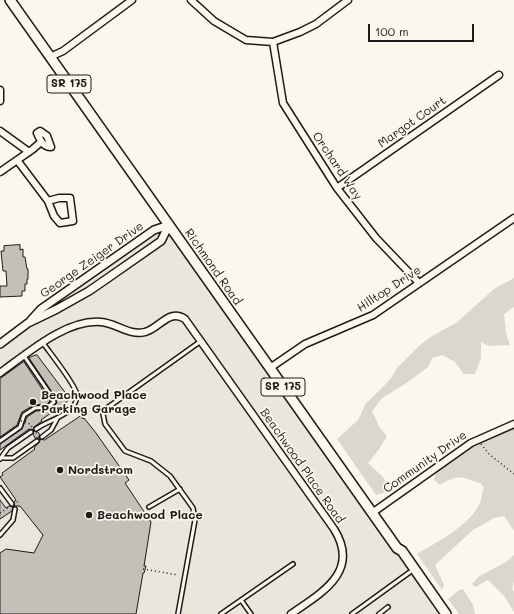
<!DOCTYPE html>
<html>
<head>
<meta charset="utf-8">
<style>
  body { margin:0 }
  #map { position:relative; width:514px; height:614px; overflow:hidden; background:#fbf7ec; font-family:Mali,sans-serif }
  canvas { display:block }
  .scale { position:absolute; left:368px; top:24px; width:106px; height:18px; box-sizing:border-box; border:2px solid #1c1c1c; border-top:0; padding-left:5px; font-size:12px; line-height:14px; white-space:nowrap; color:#1c1c1c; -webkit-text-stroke:3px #fbf7ec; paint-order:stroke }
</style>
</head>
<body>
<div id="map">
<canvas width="514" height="614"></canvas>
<div class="scale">100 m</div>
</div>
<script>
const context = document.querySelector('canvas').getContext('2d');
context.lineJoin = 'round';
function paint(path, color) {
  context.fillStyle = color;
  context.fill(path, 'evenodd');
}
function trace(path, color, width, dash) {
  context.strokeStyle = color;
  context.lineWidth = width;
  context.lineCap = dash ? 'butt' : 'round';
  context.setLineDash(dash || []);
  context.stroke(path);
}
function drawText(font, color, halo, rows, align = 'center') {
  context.font = font + ' Mali,sans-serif';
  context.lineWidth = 3.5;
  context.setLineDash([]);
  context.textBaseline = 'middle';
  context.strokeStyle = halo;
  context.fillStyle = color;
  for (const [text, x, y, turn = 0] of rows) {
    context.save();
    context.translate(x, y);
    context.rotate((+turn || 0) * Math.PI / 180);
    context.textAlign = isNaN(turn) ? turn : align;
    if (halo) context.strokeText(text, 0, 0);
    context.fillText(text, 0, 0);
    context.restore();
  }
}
paint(new Path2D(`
  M169,225L446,614H0V344L42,309L154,230Z`), '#eae6dc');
paint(new Path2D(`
  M514,278V307L504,314L506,333L510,345L489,346L481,342V358L475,374H464L455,362L442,355L432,358L428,367L405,384L382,398L372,411L380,428L387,436L380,448L368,463L384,478L389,491L376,495L337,439L358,420L366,403L381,389L392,377L397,368L420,345L432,336L456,323L494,289Z
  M514,424V531L504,516L494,518L473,530L435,565L444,585L442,590L417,554C439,541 469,526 480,503C482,498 482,492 484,487C481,483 478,482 473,481C460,475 453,477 440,485L434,480C435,467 451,461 461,455L458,452Z
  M514,555V582L512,589L514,592V612L505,597L488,580L475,587L472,584L478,577L506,562Z
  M463,589L473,605L475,614H459L448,599L459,590Z`), '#dad7ce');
const building = new Path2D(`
  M20,245V250L23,249V257H25L27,269H28V279H27V284H25V291H22V296L0,297V286H7L6,271H3L1,251H4V246Z
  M37,355L70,399L65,403L66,405L60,410L58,408L41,420L42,421L34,427L33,430L29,429L0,450V444L22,429L27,417L36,411L50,410L57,403L54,395L29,358Z
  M24,362L50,401L47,404L34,405L22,412L17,425L0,437V379Z
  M81,416L83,419L84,418L96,433L129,480L125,483L151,522L144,566H146L144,573H143L136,614H0V553L6,549L34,553L43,535L20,506H14V502L16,500L0,477L3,475L2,473L35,449L34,448L40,441L39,438H35L33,434L34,431L38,432L40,435L39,438L44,440Z
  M0,500L6,508L9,506L13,507L12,511L0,519Z`);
paint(building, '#c3c0b8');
trace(building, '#1c1c1c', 1);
const service = new Path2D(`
  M36,429C47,421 60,419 71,409C74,406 77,400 77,395C76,385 50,353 43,343
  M42,437L51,430L57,419
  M0,441L20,427L24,415L35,408L48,407L54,402L52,397L24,356
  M0,458H13L37,441
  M0,459L8,448L31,432
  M0,488L12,504
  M149,507L180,489
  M0,535L13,520L15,509
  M241,600L251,614
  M178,614L195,520L193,508L170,476L151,461L125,451L105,424L103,414L107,408L201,341
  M221,614L293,564
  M352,614L410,572
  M379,614L388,607`);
const minor = new Path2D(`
  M191,0L214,21L246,40L273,42L300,32L316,24L348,0
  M273,42L283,103L337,188L376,238L419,283
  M50,57L63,51L132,0
  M0,90V101
  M0,131L29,152
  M40,131L47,136L51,147C43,147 40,140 37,133Z
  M17,160L48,201
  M0,172L33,149L41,142
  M337,188L499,75
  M59,198H70L73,221L60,223L54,216L48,201Z
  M270,368L305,344L373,315L514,218
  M0,373C28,353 66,319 101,322C116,323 129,336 145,332C159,329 169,308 185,319L334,529C361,572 321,593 291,614
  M372,513L471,443L514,424`);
const tertiary = new Path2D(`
  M31,320L41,309L154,230L169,225
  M0,344L28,323L57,309L89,291L105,280L161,241L169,225`);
const primary = new Path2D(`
  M10,0L397,548L402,551L446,614`);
trace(service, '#1c1c1c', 6);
trace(minor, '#1c1c1c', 9);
trace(tertiary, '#1c1c1c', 10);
trace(primary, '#1c1c1c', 12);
trace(new Path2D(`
  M481,444L489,454L514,474
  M143,569L178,575`), '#1c1c1c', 1.5, [1, 3]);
trace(service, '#fbf7ec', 3);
trace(minor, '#fbf7ec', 6);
trace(tertiary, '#fbf7ec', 7);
trace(primary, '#fbf7ec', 9);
trace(new Path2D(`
  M21,421L30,424L42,441
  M0,513L20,500`), '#1c1c1c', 1.5, [1, 3]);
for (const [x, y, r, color] of [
  [33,402,4,"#1c1c1c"],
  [60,470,4,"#1c1c1c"],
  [89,515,4,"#1c1c1c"]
]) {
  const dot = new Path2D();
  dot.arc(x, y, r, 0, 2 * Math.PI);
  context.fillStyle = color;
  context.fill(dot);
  trace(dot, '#fbf7ec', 1.5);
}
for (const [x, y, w] of [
  [69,84,44],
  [283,387,44]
]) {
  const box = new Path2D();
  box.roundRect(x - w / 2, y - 9, w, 18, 3);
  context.fillStyle = '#fbf7ec';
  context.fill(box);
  trace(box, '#1c1c1c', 1);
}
drawText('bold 11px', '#1c1c1c', null, [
  ["SR 175",69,84],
  ["SR 175",283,387]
]);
drawText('12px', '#1c1c1c', '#fbf7ec', [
  ["Margot Court",412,122,-35],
  ["Orchard Way",337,166,56],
  ["George Zeiger Drive",92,260,-35],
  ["Richmond Road",213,267,55],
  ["Hilltop Drive",389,289,-33],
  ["Community Drive",425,462,-35],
  ["Beachwood Place Road",302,466,55]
]);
drawText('bold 12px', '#1c1c1c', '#fbf7ec', [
  ["Beachwood Place",41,395],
  ["Parking Garage",41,409],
  ["Nordstrom",68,470],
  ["Beachwood Place",97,515]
], 'left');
</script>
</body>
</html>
